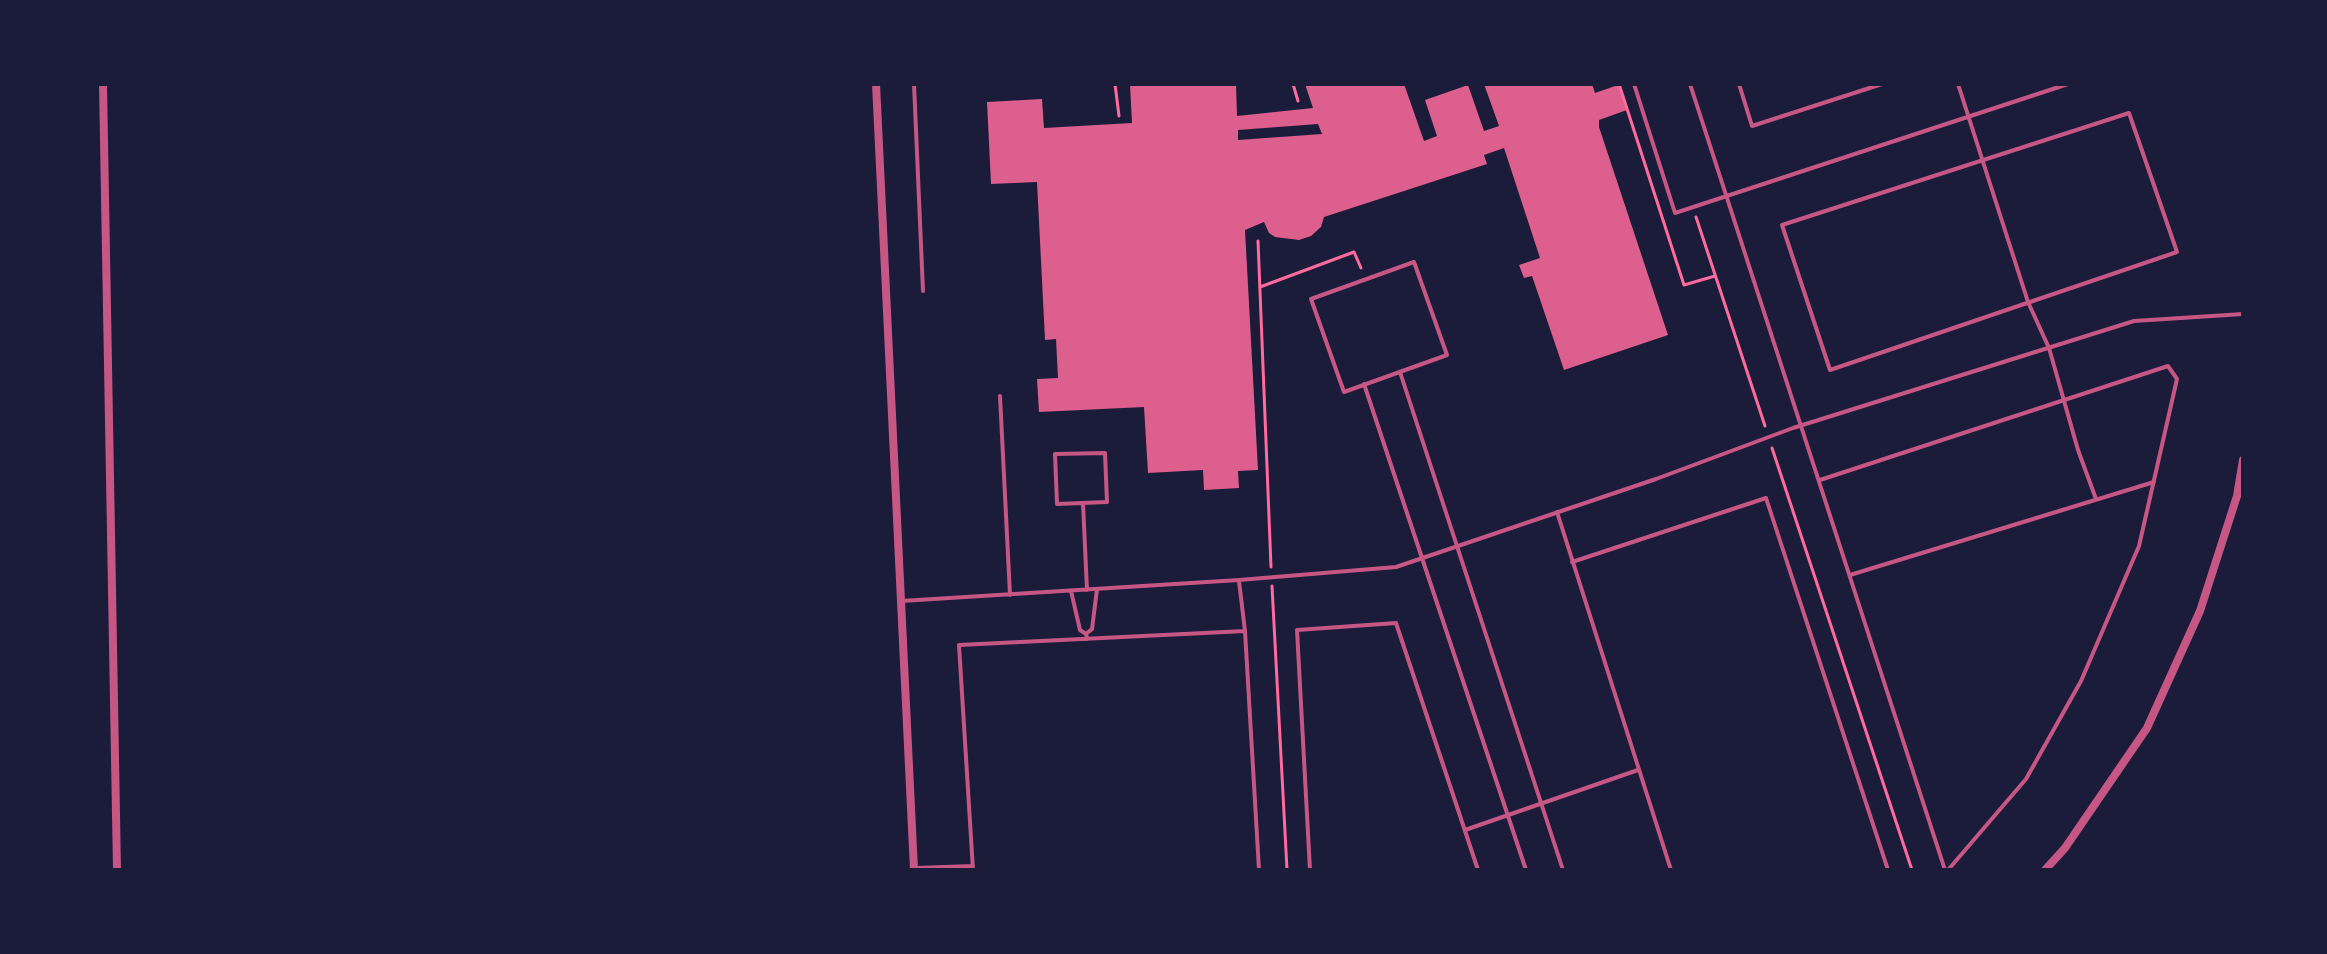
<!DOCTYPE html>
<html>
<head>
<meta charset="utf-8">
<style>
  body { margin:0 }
  #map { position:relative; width:2327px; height:954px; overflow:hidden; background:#1b1b3a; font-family:Overpass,sans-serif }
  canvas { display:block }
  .frame { position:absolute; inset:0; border:86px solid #1b1b3a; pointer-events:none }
</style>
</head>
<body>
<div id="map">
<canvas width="2327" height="954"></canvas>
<div class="frame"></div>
</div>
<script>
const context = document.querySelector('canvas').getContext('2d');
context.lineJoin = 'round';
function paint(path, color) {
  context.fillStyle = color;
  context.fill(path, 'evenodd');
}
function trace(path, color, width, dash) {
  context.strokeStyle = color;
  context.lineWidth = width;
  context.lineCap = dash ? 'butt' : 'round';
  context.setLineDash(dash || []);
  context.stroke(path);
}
paint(new Path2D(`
  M1130,84H1236L1237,116L1313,108L1305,84H1404L1424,141L1437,136L1425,100L1468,85L1484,131L1499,126L1484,84H1592L1595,93L1618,85L1627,110L1599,120V127L1668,335L1564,370L1532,276L1524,278L1519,265L1540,258L1504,148L1484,155L1487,164L1324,217L1321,227L1311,236L1299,240L1275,237L1269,233L1264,222L1245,230L1258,470L1238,471L1239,488L1204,490L1203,470L1148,473L1144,407L1039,412L1037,379L1058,378L1056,339L1045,340L1037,182L991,184L987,102L1042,99L1044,128L1132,123ZM1318,124L1322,134L1238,140V130Z`), '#dd5f8e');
trace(new Path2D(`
  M1115,84L1119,116
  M1293,84L1298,101
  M1619,84L1684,285L1715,276
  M1696,217L1765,426
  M1258,241L1271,567
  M1260,287L1354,252L1361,268
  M1772,448L1912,870
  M1272,586L1287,870`), '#ff6b9d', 3);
trace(new Path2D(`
  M914,84L923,291
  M1634,84L1675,213L2068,84
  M1690,84L1945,870
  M1739,84L1752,126L1882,84
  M1958,84L2028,302L2049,348L2078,450L2096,499
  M2129,113L2177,252L1830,370L1782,225Z
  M1414,262L1447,355L1344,392L1311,299Z
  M1400,372L1563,870
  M1364,384L1526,870
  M1000,396L1010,595
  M1105,453L1107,502L1057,504L1055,454Z
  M1820,480L2168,366L2177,379L2139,546L2081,681L2026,779L1948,870
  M1083,503L1087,590
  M1557,512L1671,870
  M1572,562L1766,498L1888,870
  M1850,575L2154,482
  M1071,591L1080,630L1086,634L1087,639
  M901,601L1239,580L1396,567L1656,479L1793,428L2134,321L2243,314
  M1245,631L1259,870
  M1086,634L1092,629L1097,589
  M1465,830L1638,770
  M916,868L973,866
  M973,870L959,645L1245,631L1239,581
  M1310,870L1297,630L1396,623L1478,870`), '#c65784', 4);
trace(new Path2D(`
  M103,84L117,870
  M876,84L914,870
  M2045,870L2065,848L2147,728L2200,611L2237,496L2243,460`), '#c65784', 8);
</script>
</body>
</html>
